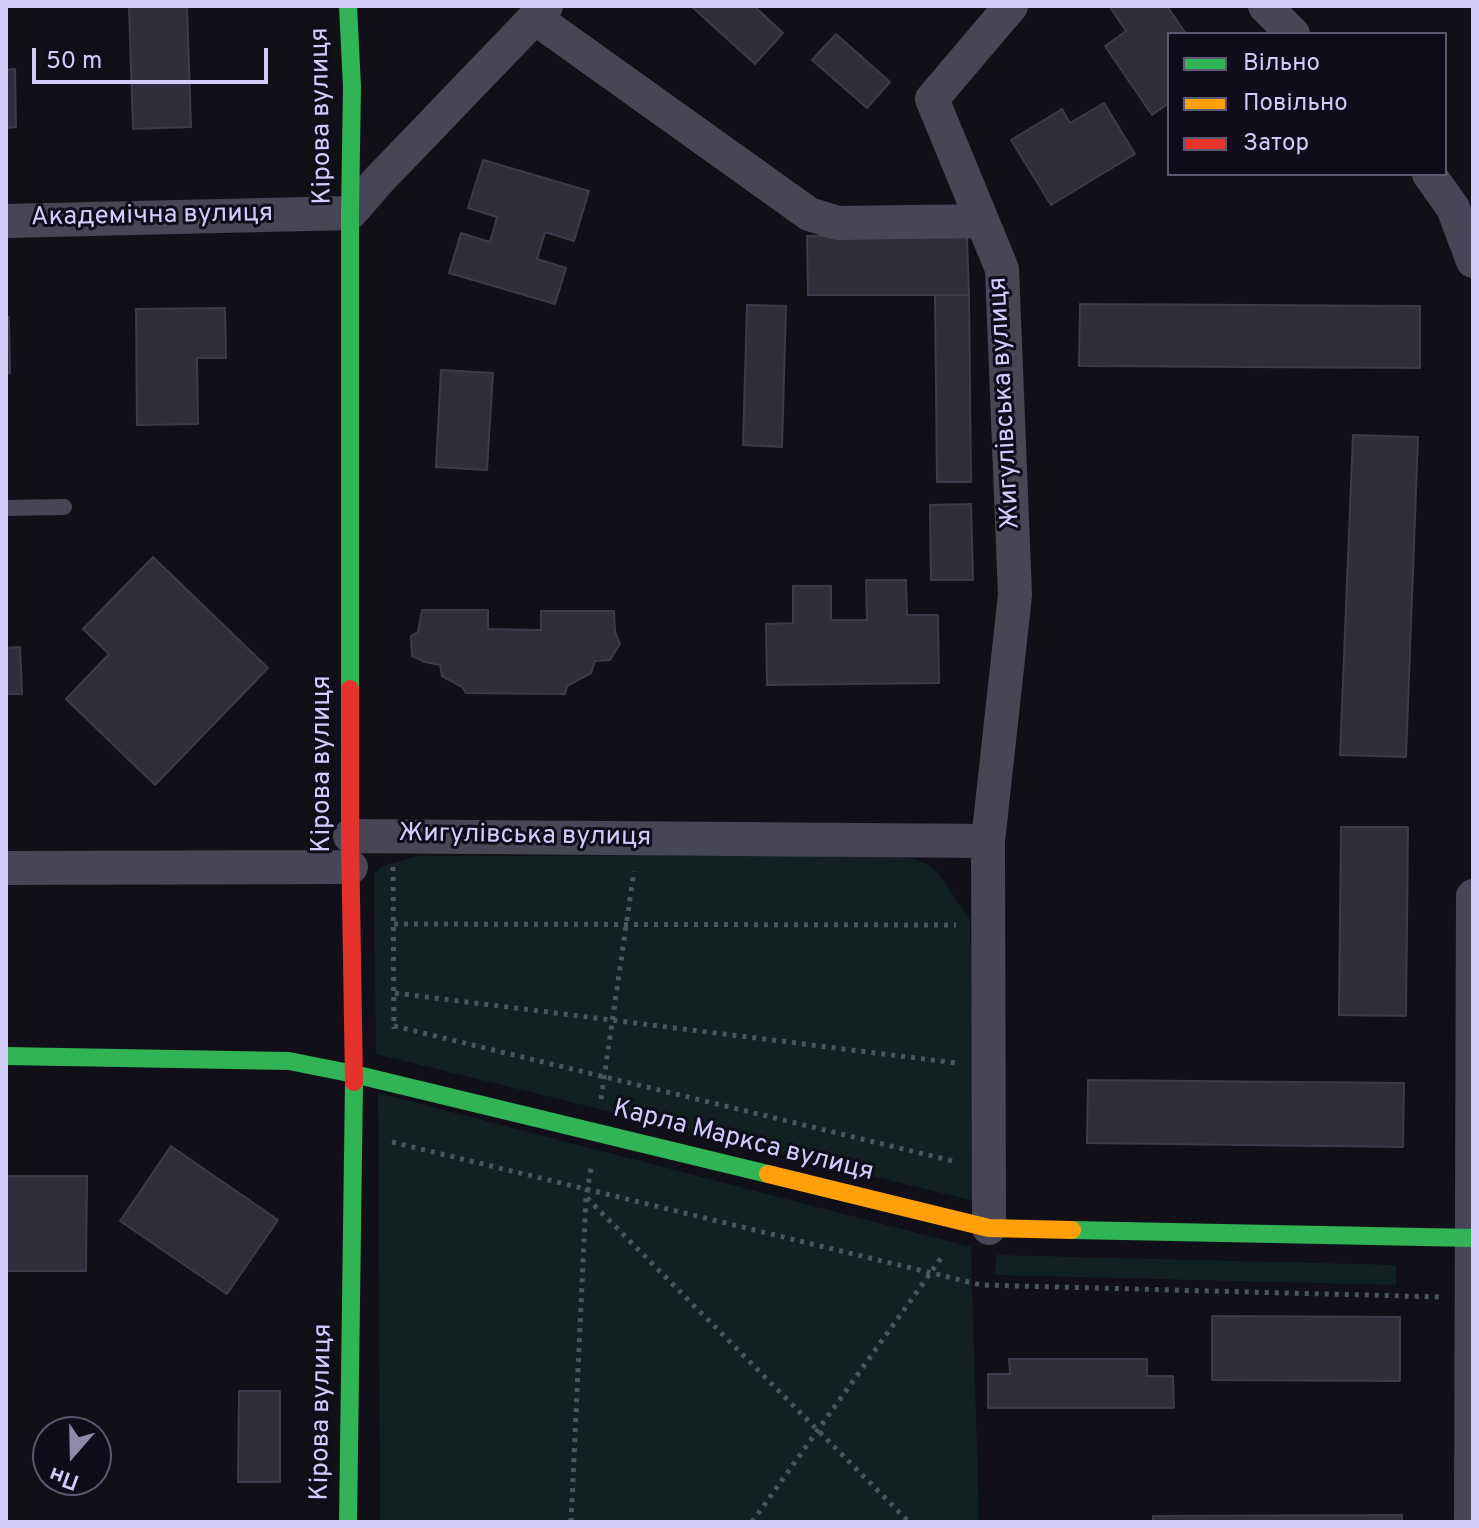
<!DOCTYPE html>
<html>
<head>
<meta charset="utf-8">
<style>
  body { margin:0 }
  #map { position:relative; width:1479px; height:1528px; overflow:hidden; background:#111018; font-family:Overpass,sans-serif }
  canvas { display:block }
  .frame { position:absolute; inset:0; border:8px solid #d1ccf9; pointer-events:none }
  .legend { position:absolute; left:1167px; top:32px; width:280px; height:144px; box-sizing:border-box; background:#0f0d1b; border:2px solid #5d5974; margin:0; padding:10px 14px; list-style:none; font-size:24px; color:#d1ccf9 }
  .legend li { display:flex; align-items:center; gap:16px; height:40px }
  .legend b { width:40px; border:2px solid #5d5974 }
  .north { position:absolute; left:32px; top:1416px; width:80px; height:80px; box-sizing:border-box; background:#0f0d1b; border:2px solid #5d5974; border-radius:50%; rotate:200deg; font-size:22px; font-weight:700; line-height:32px; text-align:center; color:#d1ccf9 }
  .north::after { content:''; display:block; margin:auto; width:28px; height:36px; background:#8e8aaa; clip-path:polygon(50% 0,100% 100%,50% 72%,0 100%) }
  .scale { position:absolute; left:32px; top:48px; width:236px; height:36px; box-sizing:border-box; border:4px solid #d1ccf9; border-top:0; padding-left:10px; font-size:24px; line-height:28px; white-space:nowrap; color:#d1ccf9; -webkit-text-stroke:6px #0f0d1b; paint-order:stroke }
</style>
</head>
<body>
<div id="map">
<canvas width="1479" height="1528"></canvas>
<div class="frame"></div>
<ul class="legend">
<li><b style="height:10px;background:#30b455"></b>Вільно</li>
<li><b style="height:10px;background:#ff9f0a"></b>Повільно</li>
<li><b style="height:10px;background:#e5322d"></b>Затор</li>
</ul>
<div class="north">Пн</div>
<div class="scale">50 m</div>
</div>
<script>
const context = document.querySelector('canvas').getContext('2d');
context.lineJoin = 'round';
function paint(path, color) {
  context.fillStyle = color;
  context.fill(path, 'evenodd');
}
function trace(path, color, width, dash) {
  context.strokeStyle = color;
  context.lineWidth = width;
  context.lineCap = dash ? 'butt' : 'round';
  context.setLineDash(dash || []);
  context.stroke(path);
}
function drawText(font, color, halo, rows, align = 'center') {
  context.font = font + ' Overpass,sans-serif';
  context.lineWidth = 6;
  context.setLineDash([]);
  context.textBaseline = 'middle';
  context.strokeStyle = halo;
  context.fillStyle = color;
  for (const [text, x, y, turn = 0] of rows) {
    context.save();
    context.translate(x, y);
    context.rotate((+turn || 0) * Math.PI / 180);
    context.textAlign = isNaN(turn) ? turn : align;
    if (halo) context.strokeText(text, 0, 0);
    context.fillText(text, 0, 0);
    context.restore();
  }
}
paint(new Path2D(`
  M900,855L927,864L938,873L970,920L974,1201L376,1054L374,874L381,867L417,856Z
  M378,1093L971,1247L979,1522H380Z
  M996,1255L1396,1265V1285L995,1275Z`), '#112122');
const building = new Path2D(`
  M129,6H187L191,127L133,129Z
  M691,6H754L783,33L755,64Z
  M1109,6H1167L1186,34H1169V103L1152,115L1105,46L1126,31Z
  M836,34L890,82L867,108L812,60Z
  M15,69L16,127L6,128V70Z
  M1104,103L1135,154L1051,205L1011,140L1062,109L1070,123Z
  M483,160L589,191L574,241L545,232L537,259L566,268L555,304L449,273L461,233L490,242L497,217L468,208Z
  M807,236L967,237L969,295H808Z
  M935,295H969L971,482H937Z
  M1080,304L1420,306V368L1079,366Z
  M747,305L786,306L782,447L743,445Z
  M225,308L226,358H197L198,424L137,425L136,309Z
  M6,317H9L10,373H6Z
  M441,370L493,373L487,470L436,467Z
  M1353,435L1418,437L1406,757L1340,755Z
  M971,504L973,580H931L930,505Z
  M153,557L268,668L155,785L66,699L109,654L83,629Z
  M866,580H906L907,615H938L939,683L767,685L766,624L793,623V586H831V620H867Z
  M422,610H488V629L541,630V611H614L615,632L620,644L610,660L595,661L591,673L567,686L565,694L466,693L462,687L442,676L440,665L425,662L412,656L411,636L418,632Z
  M20,647L22,694H6V648Z
  M1341,827H1408L1406,1016L1339,1015Z
  M1088,1080L1404,1083L1403,1147L1087,1143Z
  M171,1146L278,1220L227,1294L120,1221Z
  M6,1176H87L86,1271H6Z
  M1212,1316L1400,1317V1381L1212,1380Z
  M1009,1359H1147V1376H1173L1174,1408H988V1374H1010Z
  M239,1391H280V1482H238Z
  M1402,1515V1522H1153V1516Z`);
paint(building, '#2f2e3a');
trace(building, '#3d3b4b', 2);
trace(new Path2D(`
  M393,867L394,1029
  M394,924L956,925
  M395,993L956,1063
  M394,1026L957,1162
  M601,1099L634,871
  M392,1142L981,1285L1442,1297
  M587,1198L909,1522
  M571,1522L586,1197L591,1168
  M752,1522L944,1254`), '#4a565f', 5, [4, 6]);
trace(new Path2D(`
  M6,508L64,507`), '#474657', 16);
trace(new Path2D(`
  M1265,6L1293,34
  M535,18L809,214L838,223L982,221
  M1429,174L1453,208L1473,261
  M6,221L350,213L378,181L546,6
  M350,836L988,841
  M6,868L351,867
  M989,1228L988,841L1015,595L1002,269L932,99L1011,6
  M1471,1522L1473,896`), '#474657', 34);
trace(new Path2D(`
  M348,6L352,87L350,213V689
  M6,1056L289,1061L354,1074L768,1174
  M1072,1230L1473,1238
  M348,1522L354,1082`), '#30b455', 18);
trace(new Path2D(`
  M768,1174L989,1228L1072,1230`), '#ff9f0a', 18);
trace(new Path2D(`
  M350,689V836L354,1082`), '#e5322d', 18);
drawText('26px', '#d1ccf9', '#0f0d1b', [
  ["Кірова вулиця",323,116,-91],
  ["Академічна вулиця",152,217,-1],
  ["Жигулівська вулиця",1006,403,-93],
  ["Кірова вулиця",324,764,-90],
  ["Жигулівська вулиця",525,837,1],
  ["Карла Маркса вулиця",743,1142,14],
  ["Кірова вулиця",323,1412,-89]
]);
</script>
</body>
</html>
